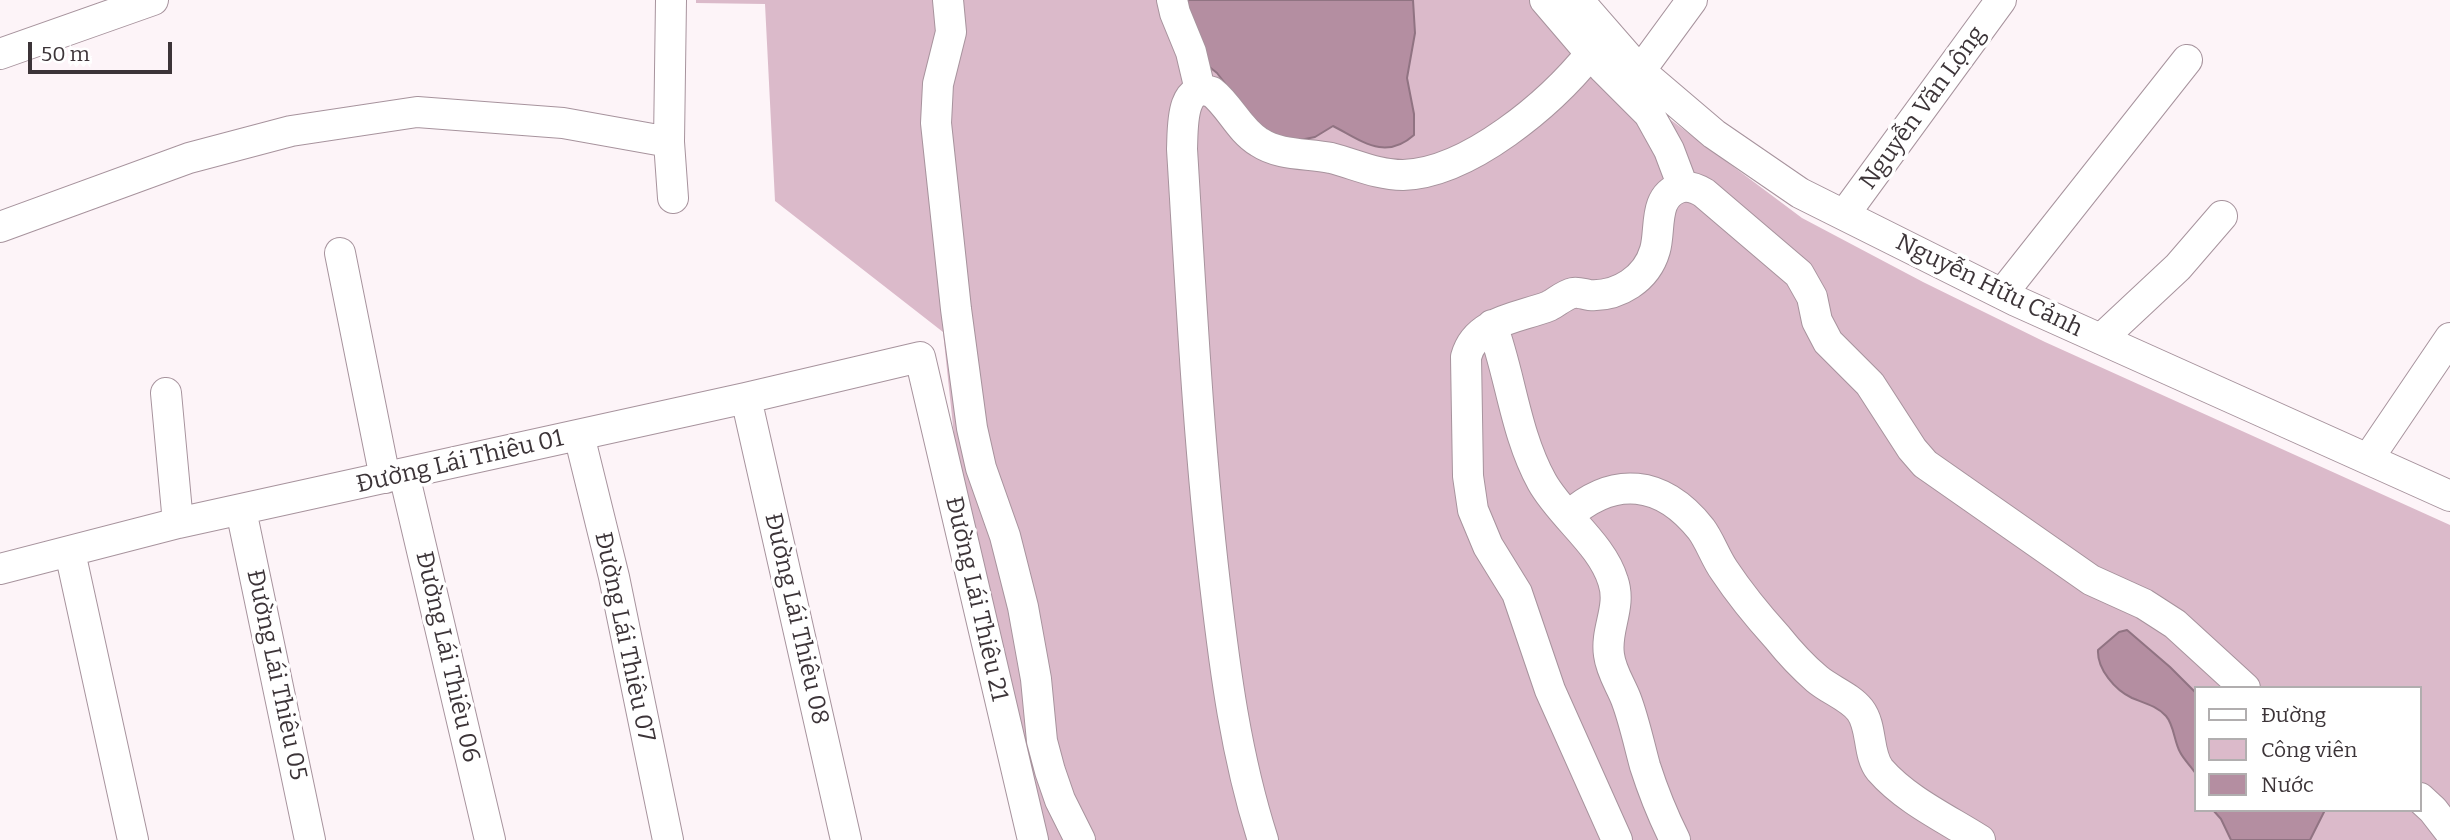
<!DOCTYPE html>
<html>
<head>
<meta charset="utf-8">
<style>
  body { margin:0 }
  #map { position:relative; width:2450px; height:840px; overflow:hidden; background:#fdf4f8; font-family:Bitter,serif }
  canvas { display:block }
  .legend { position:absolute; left:2194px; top:686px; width:228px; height:126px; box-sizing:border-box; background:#fff; border:2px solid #b1aeaf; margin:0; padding:9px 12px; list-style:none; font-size:21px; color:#3c3438 }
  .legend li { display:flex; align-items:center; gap:14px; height:35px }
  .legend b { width:35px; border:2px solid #b1aeaf }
  .scale { position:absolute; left:28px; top:42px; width:144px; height:32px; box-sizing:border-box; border:4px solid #3c3438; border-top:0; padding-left:9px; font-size:21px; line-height:24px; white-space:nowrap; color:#3c3438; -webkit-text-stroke:5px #fff; paint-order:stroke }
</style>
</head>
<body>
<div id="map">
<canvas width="2450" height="840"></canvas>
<ul class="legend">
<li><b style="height:9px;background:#fff"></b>Đường</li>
<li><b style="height:19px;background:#dbbaca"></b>Công viên</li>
<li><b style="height:19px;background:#b48ea1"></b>Nước</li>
</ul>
<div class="scale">50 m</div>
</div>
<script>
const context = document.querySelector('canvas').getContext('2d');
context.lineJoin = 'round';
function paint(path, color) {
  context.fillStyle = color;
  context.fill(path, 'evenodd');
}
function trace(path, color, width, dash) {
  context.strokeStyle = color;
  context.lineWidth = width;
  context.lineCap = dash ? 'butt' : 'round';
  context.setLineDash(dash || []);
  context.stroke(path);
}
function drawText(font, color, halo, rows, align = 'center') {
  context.font = font + ' Bitter,serif';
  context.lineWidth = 7;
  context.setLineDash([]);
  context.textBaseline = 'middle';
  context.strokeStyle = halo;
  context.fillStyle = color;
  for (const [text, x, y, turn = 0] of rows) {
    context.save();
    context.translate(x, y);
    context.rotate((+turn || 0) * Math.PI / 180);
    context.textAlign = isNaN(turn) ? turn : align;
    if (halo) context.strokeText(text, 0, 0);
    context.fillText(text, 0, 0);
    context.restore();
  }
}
paint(new Path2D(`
  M696,0H1556L1647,102L1802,218L1923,282L2045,342L2450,525V840H1045L958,473L943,332L775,201L765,4L696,3ZM2196,688H2420V810H2196Z`), '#dbbaca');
const water = new Path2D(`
  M1188,0H1413L1415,33L1407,78L1414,114V135C1385,161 1362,141 1333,126L1315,137L1295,141L1269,140L1217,73L1207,65L1187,8Z
  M2127,630L2170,667L2196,693V774C2191,766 2184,760 2180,752C2174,741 2174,725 2166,716C2157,706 2144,703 2132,698C2115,690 2097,669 2098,650L2119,632Z
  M2213,810H2325L2310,840H2231L2221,819Z`);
paint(water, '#b48ea1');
trace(water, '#907382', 2);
const minor = new Path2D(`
  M671,0L669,142L673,198
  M948,0L951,32L938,84L936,123L956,309L972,428L981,468L1005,536L1023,607L1036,679L1042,741L1050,771L1060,800L1080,840
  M1172,0L1175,13L1191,52L1200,90
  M1545,0L1604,69L1649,114L1669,150L1683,187
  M1578,0L1640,71L1714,134L1800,193L2016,301L2450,496
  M0,54L153,0
  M1640,71L1692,0
  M1844,215L2001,0
  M0,227L189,158L291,131L417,112L563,123L669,142
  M340,253L385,478
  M2002,294L2187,60
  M1492,325C1511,377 1515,433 1542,482C1561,516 1602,544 1613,581C1622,607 1605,629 1609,655C1611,671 1620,684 1626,699C1634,720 1639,744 1645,766C1653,791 1663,816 1675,840
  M2101,339L2178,267L2222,216
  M166,393L178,523
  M746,398L846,840
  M579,435L614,577L668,840
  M2368,459L2450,338
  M404,474L490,840
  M241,510L310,840
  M1568,516C1614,475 1662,480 1701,529C1710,541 1715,557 1724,570C1740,594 1758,616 1777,637C1789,652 1803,667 1817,679C1830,690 1850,697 1860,710C1873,727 1867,754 1880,770C1906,800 1947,819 1980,840
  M70,552L133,840
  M0,569L178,523L746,398L920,357L1033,840
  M2420,798L2433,810L2450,832
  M1263,840C1236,756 1225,671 1215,584C1198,439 1191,294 1182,149C1183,130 1180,81 1212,92C1230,106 1239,130 1259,142C1280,156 1307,153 1331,158C1355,164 1377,175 1403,175C1469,173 1551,103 1591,53
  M1617,840L1550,690L1517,593L1488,546L1473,510L1468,476L1466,357C1476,320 1519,318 1549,306C1557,302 1564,295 1573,293C1578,292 1583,294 1589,295C1603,296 1618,292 1630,284C1642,276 1651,264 1655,250C1661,230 1653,197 1679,188C1688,185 1696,188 1704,193L1799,274L1812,297L1817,321L1828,342L1870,384L1912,449L1925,464L2091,580L2144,604L2175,624L2245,688`);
trace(minor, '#a7939d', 32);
trace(minor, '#fff', 30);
drawText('24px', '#3c3438', '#fff', [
  ["Nguyễn Văn Lộng",1923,108,-54],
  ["Nguyễn Hữu Cảnh",1989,286,26],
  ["Đường Lái Thiêu 01",460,462,-13],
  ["Đường Lái Thiêu 21",976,599,77],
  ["Đường Lái Thiêu 08",796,619,77],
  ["Đường Lái Thiêu 07",624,637,78],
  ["Đường Lái Thiêu 06",447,657,77],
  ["Đường Lái Thiêu 05",276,675,78]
]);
</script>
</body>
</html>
